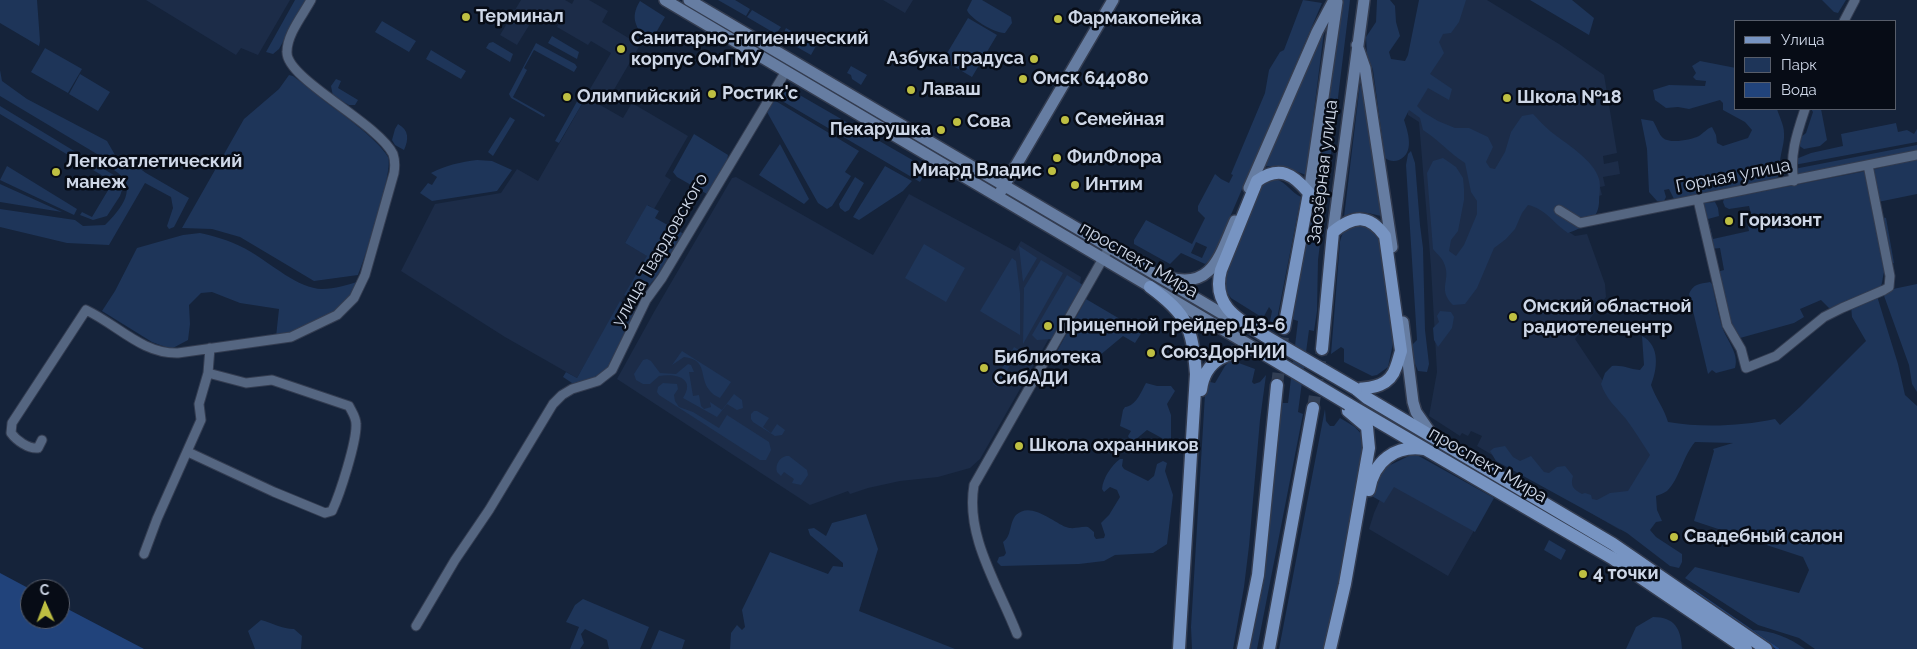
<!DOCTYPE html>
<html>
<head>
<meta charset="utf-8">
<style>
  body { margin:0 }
  #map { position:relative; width:1917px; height:649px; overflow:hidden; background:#15233a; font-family:Raleway,sans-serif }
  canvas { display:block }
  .legend { position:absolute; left:1734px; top:20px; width:162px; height:90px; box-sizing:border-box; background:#070c16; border:1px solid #575d6a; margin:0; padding:6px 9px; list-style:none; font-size:15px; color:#ced7e7 }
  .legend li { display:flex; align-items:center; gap:10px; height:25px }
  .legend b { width:25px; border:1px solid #575d6a }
  .north { position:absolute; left:20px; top:579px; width:50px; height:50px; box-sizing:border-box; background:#070c16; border:1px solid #575d6a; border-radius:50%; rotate:358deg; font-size:14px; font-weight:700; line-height:20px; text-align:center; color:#ced7e7 }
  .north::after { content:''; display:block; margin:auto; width:18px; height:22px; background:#bebf42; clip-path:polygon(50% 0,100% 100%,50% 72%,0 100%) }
</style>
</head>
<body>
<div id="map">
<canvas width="1917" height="649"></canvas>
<ul class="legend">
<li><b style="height:6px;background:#7794c2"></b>Улица</li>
<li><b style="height:14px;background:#1e3559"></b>Парк</li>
<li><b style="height:14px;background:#21437b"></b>Вода</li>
</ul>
<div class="north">С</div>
</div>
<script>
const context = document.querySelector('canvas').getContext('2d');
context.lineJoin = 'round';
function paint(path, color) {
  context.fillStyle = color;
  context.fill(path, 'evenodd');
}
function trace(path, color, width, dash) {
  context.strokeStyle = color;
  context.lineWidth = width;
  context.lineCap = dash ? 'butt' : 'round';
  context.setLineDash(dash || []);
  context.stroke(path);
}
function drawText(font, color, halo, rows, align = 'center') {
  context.font = font + ' Raleway,sans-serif';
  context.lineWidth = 5;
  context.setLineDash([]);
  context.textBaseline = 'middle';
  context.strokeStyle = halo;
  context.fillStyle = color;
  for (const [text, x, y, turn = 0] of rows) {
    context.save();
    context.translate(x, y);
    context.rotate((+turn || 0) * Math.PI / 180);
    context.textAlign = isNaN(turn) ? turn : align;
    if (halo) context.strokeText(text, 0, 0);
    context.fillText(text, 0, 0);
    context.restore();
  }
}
paint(new Path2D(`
  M146,0H290L258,55L241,48L236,55Z
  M521,0H565L572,4L574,0H589L608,11L602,22L640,45L608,100L590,89L611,53L591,41L588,45L557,27L560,21L539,9L517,45L500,35Z
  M883,0H913L905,13Z
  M1437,0H1487L1559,44L1604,75L1617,153L1603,156L1604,164L1618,161L1620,174L1603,177L1605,186L1600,187L1602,195L1564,207L1563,228L1575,236L1587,234L1605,284L1606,297L1575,339L1659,465L1620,530L1477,446L1482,436L1471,431L1468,436L1462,433L1460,436L1429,416L1437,372L1431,267L1419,122L1408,115L1406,81Z
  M586,97L623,118L632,103L688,136L665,176L671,180L654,209L648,205L625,243L648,256L577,378L505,337L401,271L435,204L501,193L517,169L538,181Z
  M736,177L873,255L909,194L1015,251L1021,241L1081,277L1080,284L980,459L970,468L938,477L900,481L868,488L850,494L848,491L810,505L617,379L654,312L732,178Z
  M1394,468L1488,506L1448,576L1369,529L1374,513Z`), '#1c2c48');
paint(new Path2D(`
  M0,0H37L40,41L39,46L0,23Z
  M295,0H306L279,49L273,54L266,52Z
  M718,0H735L750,9L746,16Z
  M972,0H982L1011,17L1012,23L1005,33C996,34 969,18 967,10Z
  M1303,0L1322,3L1212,259L1205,264L1181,253L1170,264L1134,244V240L1146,220L1192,244L1205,218L1198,211V206L1215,174L1221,179L1229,183L1233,175L1231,174L1265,93L1269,70L1280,52L1284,50ZM1196,242L1207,247L1202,258L1191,253Z
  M1343,0H1350L1318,260L1317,311L1314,331L1309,330L1298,412L1303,414L1257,649H1250L1264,581L1276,440L1282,403H1288L1298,321L1292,319L1299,272L1317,188Z
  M1377,0H1390L1395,6L1396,22L1400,36L1389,52L1391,59L1405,61L1408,55L1419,0H1466L1459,22L1451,33L1443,34L1439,42L1444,53L1430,74L1452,89L1449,100L1428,88L1417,106L1423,112L1438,121L1455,128H1469L1488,137L1493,147L1486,162L1490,168L1495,169L1505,152L1511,132L1522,116L1533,114C1539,120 1544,126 1550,131C1565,143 1594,160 1599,179C1601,186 1599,196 1599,203C1598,220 1583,228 1568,233C1553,223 1546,209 1528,205L1522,213L1515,229L1506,239L1494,248L1477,288L1465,304L1453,305C1436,288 1453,280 1443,261C1441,257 1436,253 1433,249L1427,173L1433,161L1443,158L1456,167L1463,178L1464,189V200L1458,231L1451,240L1449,251L1456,256L1464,245L1477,214V201L1471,192L1465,163C1449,153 1439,140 1423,130L1420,118L1409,110L1404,120C1408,132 1415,153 1399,160C1394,162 1389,161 1385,158L1373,70L1367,54L1366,37L1376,22Z
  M1530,0H1572L1594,18L1589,35Z
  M1822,0H1846L1838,13L1834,12Z
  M640,1L665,17L650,43H647C637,27 629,19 640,1Z
  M752,10L781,27L776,34L747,17Z
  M968,18L997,35L972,77L943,60Z
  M382,21L416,41L409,52L375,32Z
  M786,28L816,46L811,55L781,38Z
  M1324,31L1306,175L1287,168L1265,166Z
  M552,36L579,52L577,59L548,43Z
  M493,42L513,54L510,62L486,48L489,43Z
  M536,43L575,64L577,67L574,72L534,50L524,68L527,70L513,97L545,115L544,117L511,98L509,94Z
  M45,48L82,69L68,93L31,72Z
  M431,50L466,71L461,79L426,59Z
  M1700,61L1736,68V109H1777C1779,116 1784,125 1784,133C1785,147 1777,159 1781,173L1773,182L1674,199L1669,189L1664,190L1666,197L1664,201H1657L1649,192L1647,149L1641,119L1653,121C1656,125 1659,135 1663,138C1670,144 1691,140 1699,136C1704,133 1706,129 1712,127L1716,135L1717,143L1723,146L1748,138L1752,130L1745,122L1723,110V103L1720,100L1689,109L1678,107L1666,108L1655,100L1653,90L1669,85L1705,86L1706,81L1696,80L1693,77L1696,73L1692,66Z
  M851,66L867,75L861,85L852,79L851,75L847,73Z
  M0,70L2,81L27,99L107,141L115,155L122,161L125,158L146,173L189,198L174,227L169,229L167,226L173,208L171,197L145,183L109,245L67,243L0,227V209L75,220L83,226L105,225C121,209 140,187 114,170L117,166L0,96Z
  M80,74L110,92L98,111L69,94Z
  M289,75L293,76L321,97L322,99C340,113 377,138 388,157C394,169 365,259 358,275L314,281L240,237L212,229L182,228L244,119L279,89Z
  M336,79L341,81L338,88L358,100L355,105H349L333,96L331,86Z
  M1360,84L1364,95L1381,216C1369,213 1354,209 1344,217Z
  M784,86L928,169L920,182L777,98Z
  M580,96L586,97L559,143L555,141Z
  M774,100L859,151L845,172L851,176L832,206L827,209L818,203L767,112Z
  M0,106L117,177L122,190L120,196L107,216L93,220L80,215L82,212L92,217L113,182L0,114Z
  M1811,109H1821L1827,140L1820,146L1804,149L1798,145L1801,137L1806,133L1813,112Z
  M510,117L515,120L493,156L488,152Z
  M1896,123L1898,132L1907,130L1914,134L1917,129V142L1794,165L1796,159L1811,153L1843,146L1841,134Z
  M398,124C409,130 409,139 404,150L395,145L392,140L395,129Z
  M694,134L728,155L727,161L707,194L677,177L673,172Z
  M780,144L809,199L804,204L759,175Z
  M1917,145V152L1800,175L1794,169Z
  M1411,151L1415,163L1420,225L1423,248L1425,330L1429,364L1427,372L1418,371L1412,356L1413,344L1417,340L1406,165L1408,154Z
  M1917,159V194L1878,202L1882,217L1886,218L1894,263C1880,268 1885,279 1880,289L1835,308H1829L1821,300L1800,309L1804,317L1794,323L1740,338C1723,327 1721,291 1717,272L1724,270L1720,248L1711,249L1702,206L1704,203L1715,202L1718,208L1719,216L1708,219L1713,239L1749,231L1747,222L1753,221L1749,206L1729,209L1725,207L1723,202L1724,199L1871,170Z
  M477,160L492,161L512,170L497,191L432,201L420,193L428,183L432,185L437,177L431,173C446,165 461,162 477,160Z
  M7,166L77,209L74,215L0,180Z
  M885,166L912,181L903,191L859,220L853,217Z
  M855,177L864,183L849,210L845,212L840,208L839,204Z
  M1276,179C1287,183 1291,192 1301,197L1276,324L1270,321L1272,311L1269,307L1263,318L1231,298L1226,291L1224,279L1243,226L1261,185L1267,180Z
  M0,184L62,212L0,202Z
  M647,205L659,211L655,218L684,234L661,272L636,300L624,295L647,256L625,243Z
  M1360,225L1371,226L1381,238L1394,339L1388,367L1377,375L1372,376L1344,362V349L1341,347L1331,354L1340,242C1343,229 1347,228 1360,225Z
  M200,233C218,237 235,242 251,252C270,263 299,289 322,289C335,289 347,285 360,281C346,313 307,330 276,337L279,309L240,303L212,292L201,293L189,305L190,324L188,340L171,349L152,342L102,311L115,291L137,248L183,235Z
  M924,244L965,268L946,302L905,278Z
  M1019,246L1037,258L1023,282Z
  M1012,258L1016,261L1020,293V335L980,311Z
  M1041,260L1063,273L1023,344L1024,288Z
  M1067,275L1083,285L1052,339L1037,340L1032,335Z
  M1710,282L1712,284C1715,297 1717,310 1721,323C1724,338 1740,352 1735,368L1716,373L1712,370L1708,374L1689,294C1693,284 1699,284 1710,282Z
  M1917,284V392L1912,384L1909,365L1883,293L1893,289Z
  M1877,296L1898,364L1905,395L1917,406V649H1815L1799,638L1758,625L1685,578L1695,567L1799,593L1809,570L1803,557L1694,521L1714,451L1713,449L1733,443L1695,442C1683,456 1679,480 1667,491C1664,493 1659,495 1656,496L1657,510L1662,521L1656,522L1650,530L1656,537L1682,554V562L1679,568L1670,566L1627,533L1496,461L1490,451L1494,448L1505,446L1513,457L1520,461L1531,456L1544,472L1549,473L1557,467L1565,466L1573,476C1570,486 1573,489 1582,494L1585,493L1591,495L1592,499L1597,500L1610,493L1628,491L1650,455C1642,443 1635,431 1626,419C1616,407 1606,399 1601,384L1605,373L1612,366C1624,365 1628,369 1640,370L1644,365L1642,336C1661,346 1657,370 1651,385C1656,399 1664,408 1668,422C1703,428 1741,426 1775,419L1780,425L1800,407L1866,341L1852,317L1851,306Z
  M1086,299L1142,332L1135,343L1123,336L1099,356L1082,364L1063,358L1057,351Z
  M620,301L636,312L608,369L598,377L575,385L563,377L566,372L577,378Z
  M1440,311L1451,312L1454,317L1452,328L1438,347L1434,340L1433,328L1439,322L1437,316Z
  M1014,347L1019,350L997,387L993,384Z
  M682,351L731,382L720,398C716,396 712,394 710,391C698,377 709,360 684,357L672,365Z
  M647,359L651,361L660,373L676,374L688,364L691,365L694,372H689L693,396L699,395L701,406L704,409L711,407L710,402L722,410L734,394L742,400L743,408L737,410L727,404L717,417L683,398C696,378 676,373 659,376L650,384H643L636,380L634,374L643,360Z
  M1229,362H1236L1255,369L1252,382L1254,384L1260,382L1266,375L1260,420L1249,546L1244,587L1233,649H1192L1191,627L1205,394L1210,382L1215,383L1225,366Z
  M663,383L677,384L678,389L674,395L675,401L679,407L693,412L719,428L727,415L769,442L771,450L766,460H760L659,395L657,392L658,387Z
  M1146,383L1157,386H1171L1175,391L1167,404L1171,415V439L1169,442L1147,430L1135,440H1130L1128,436L1131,431L1120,426L1123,410L1125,407C1136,406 1141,392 1146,383Z
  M1325,409L1326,421L1330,426H1334L1340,418L1355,427L1363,436L1361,470L1327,649H1279Z
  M754,411H757L769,418L763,427L771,433L777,424L785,430L782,435L775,436L753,422L751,419V414Z
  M1411,455H1417L1494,498L1475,532L1394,487L1384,503L1370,495L1386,467Z
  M786,456H789L807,470L808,475L801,485L792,483L794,479L784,472L781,476L777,472C775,465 779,458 786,456Z
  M1120,459H1123L1122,466L1124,469L1148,481L1154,476L1157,464L1163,461L1167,463L1165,471L1173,495L1167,544L1153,553L1115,555L1104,561L1079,564L1001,566L997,562L999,557L1004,556L1006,553L1003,542C1012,536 1009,523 1016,515C1030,501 1052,521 1066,527C1074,530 1080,526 1088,527L1094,532V536L1096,539L1104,538L1105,535L1101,523L1109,515L1120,497L1117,490L1110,487L1104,492L1102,489C1103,478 1111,466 1120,459Z
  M866,514L878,549L859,611L955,649H730L731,633L737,625L742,630L745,627L742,610L770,552L828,574L833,566L843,567V563L810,535L808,529L814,528L826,536L832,523Z
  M1549,540L1566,550L1561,560L1544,550Z
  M583,599L649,627L640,649H609L607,640L585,629L581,634L584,643L580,649H570L579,627L566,622L575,605Z
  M1653,617C1675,617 1681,629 1682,649H1626L1636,627Z
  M261,620C273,623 282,629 294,629L302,636L301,649H255L248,631Z
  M659,630L685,640L682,649H651Z
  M1753,630C1773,631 1788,637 1805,649H1780Z`), '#1e3559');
paint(new Path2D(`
  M0,573L30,589V619H60V605L144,649H0Z`), '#21437b');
trace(new Path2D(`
  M1694,591L1778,649`), '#21437b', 2.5);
trace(new Path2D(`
  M1277,385L1284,328
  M1313,408L1322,349`), '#313e54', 12, [12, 6]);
const street = new Path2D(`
  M1844,21L1855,0
  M1794,181C1789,156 1797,133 1805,109
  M1698,200L1727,325L1741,349L1746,368L1776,356L1824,317L1842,308L1884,290L1889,287L1890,276L1868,165
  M1559,210L1580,223L1917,155
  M42,440L38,448C28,449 16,440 11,433L12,423L86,310C118,325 142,354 178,353L291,337L337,315L354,298L365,275L394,173C395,167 395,160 393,154C378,123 286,79 287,52C287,34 303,15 311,0
  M188,452L274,492L325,513L332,511C340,494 357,441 356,424C356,417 352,412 349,406L272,380L246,383L208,373
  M144,554L157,519L201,420L199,404L208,373L210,348
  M416,626L455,560L489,510L553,404L562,395L572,389L598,381L612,370L646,300L662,278L786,71
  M1017,634C999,587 965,537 974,485L1109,248`);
const secondary = new Path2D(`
  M665,0L1256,349
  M689,0L1226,316L1238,320
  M1357,45L1365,68L1392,247
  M1249,188L1317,32L1334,0
  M1001,191L1113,0
  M1309,193L1337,2
  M1333,232L1364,0
  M1167,277C1213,291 1220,254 1235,221
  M1403,322L1413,402L1416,412L1432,435`);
const primary = new Path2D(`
  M1150,287C1188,315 1192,327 1196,374L1179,649
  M1265,336C1239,320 1211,306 1221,270L1257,181C1280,165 1293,174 1309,193L1284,328
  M1322,349L1333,232C1354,215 1369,214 1385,236L1401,351C1399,357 1398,362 1396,367C1390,386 1373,388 1356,389
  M1356,389L1367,398L1613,544L1766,649
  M1201,390C1205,358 1229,352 1256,349
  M1348,404L1612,558L1746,649
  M1369,490C1374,461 1395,445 1424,449
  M1243,649L1258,575L1277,385
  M1269,649L1313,408
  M1330,649L1345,584L1369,448L1367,427L1348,411V406`);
trace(street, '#333c50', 11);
trace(secondary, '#333c50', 14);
trace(primary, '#333c50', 15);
trace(street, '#556681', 9);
trace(secondary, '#667da2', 11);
trace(primary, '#7794c2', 12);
const primaryBridge = new Path2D(`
  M1265,336L1356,389
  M1256,349L1348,404`);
trace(primaryBridge, '#333c50', 15, []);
trace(primaryBridge, '#7794c2', 12);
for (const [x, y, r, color] of [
  [466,17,5,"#bebf42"],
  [1058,19,5,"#bebf42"],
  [621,49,5,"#bebf42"],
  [1034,59,5,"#bebf42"],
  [1023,79,5,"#bebf42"],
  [911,90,5,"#bebf42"],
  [712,94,5,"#bebf42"],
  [567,97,5,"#bebf42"],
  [1507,98,5,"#bebf42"],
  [1065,120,5,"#bebf42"],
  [957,122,5,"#bebf42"],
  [941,130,5,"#bebf42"],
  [1057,158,5,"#bebf42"],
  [1052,171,5,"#bebf42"],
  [56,172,5,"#bebf42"],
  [1075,185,5,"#bebf42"],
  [1729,221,5,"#bebf42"],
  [1513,317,5,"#bebf42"],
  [1048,326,5,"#bebf42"],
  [1151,353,5,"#bebf42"],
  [984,368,5,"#bebf42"],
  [1019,446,5,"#bebf42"],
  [1674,537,5,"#bebf42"],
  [1583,574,5,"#bebf42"]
]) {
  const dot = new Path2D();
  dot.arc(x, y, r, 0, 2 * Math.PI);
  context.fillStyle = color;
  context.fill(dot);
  trace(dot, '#070c16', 2);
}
drawText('bold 18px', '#ced7e7', '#070c16', [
  ["Терминал",476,17],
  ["Фармакопейка",1068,19],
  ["Санитарно-гигиенический",631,39],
  ["корпус ОмГМУ",631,60],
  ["Азбука градуса",1024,59,"right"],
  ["Омск 644080",1033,79],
  ["Лаваш",921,90],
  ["Ростик'с",722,94],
  ["Олимпийский",577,97],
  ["Школа №18",1517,98],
  ["Семейная",1075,120],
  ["Сова",967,122],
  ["Пекарушка",931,130,"right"],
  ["ФилФлора",1067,158],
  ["Легкоатлетический",66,162],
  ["манеж",66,183],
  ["Миард Владис",1042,171,"right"],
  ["Интим",1085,185],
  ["Горизонт",1739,221],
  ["Омский областной",1523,307],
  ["радиотелецентр",1523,328],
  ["Прицепной грейдер ДЗ-6",1058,326],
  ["СоюзДорНИИ",1161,353],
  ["Библиотека",994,358],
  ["СибАДИ",994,379],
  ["Школа охранников",1029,446],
  ["Свадебный салон",1684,537],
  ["4 точки",1593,574]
], 'left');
drawText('18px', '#ced7e7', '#070c16', [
  ["Заозёрная улица",1323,172,-83],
  ["Горная улица",1733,176,-11],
  ["улица Твардовского",660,250,-60],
  ["проспект Мира",1139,260,30],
  ["проспект Мира",1488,465,30]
]);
</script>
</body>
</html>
